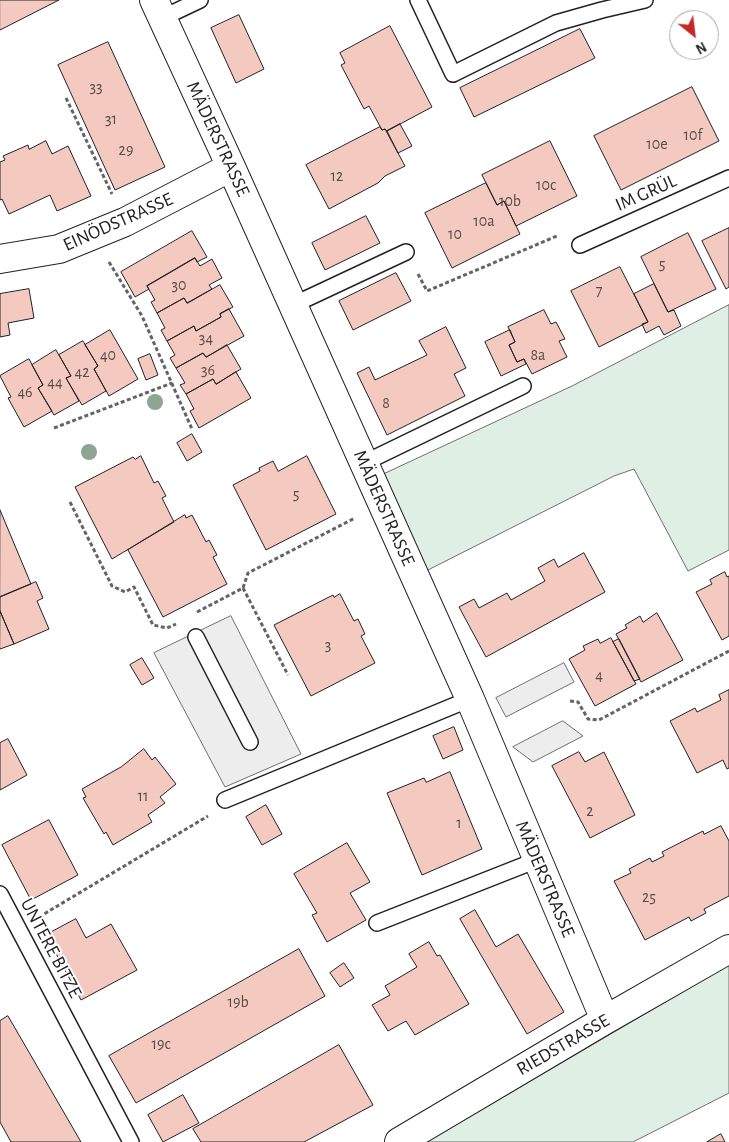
<!DOCTYPE html>
<html>
<head>
<meta charset="utf-8">
<style>
  body { margin:0 }
  #map { position:relative; width:729px; height:1142px; overflow:hidden; background:#fff; font-family:"Alegreya Sans",sans-serif }
  canvas { display:block }
  .north { position:absolute; left:669px; top:10px; width:50px; height:50px; box-sizing:border-box; background:#fff; border:1px solid #a7a7a7; border-radius:50%; rotate:151deg; font-size:14px; font-weight:700; line-height:20px; text-align:center; color:#222 }
  .north::after { content:''; display:block; margin:auto; width:18px; height:22px; background:#c62828; clip-path:polygon(50% 0,100% 100%,50% 72%,0 100%) }
</style>
</head>
<body>
<div id="map">
<canvas width="729" height="1142"></canvas>
<div class="north">N</div>
</div>
<script>
const context = document.querySelector('canvas').getContext('2d');
context.lineJoin = 'round';
function paint(path, color) {
  context.fillStyle = color;
  context.fill(path, 'evenodd');
}
function trace(path, color, width, dash) {
  context.strokeStyle = color;
  context.lineWidth = width;
  context.lineCap = dash ? 'butt' : 'round';
  context.setLineDash(dash || []);
  context.stroke(path);
}
function drawText(font, color, halo, rows, align = 'center') {
  context.font = font + ' "Alegreya Sans",sans-serif';
  context.lineWidth = 4;
  context.setLineDash([]);
  context.textBaseline = 'middle';
  context.strokeStyle = halo;
  context.fillStyle = color;
  for (const [text, x, y, turn = 0] of rows) {
    context.save();
    context.translate(x, y);
    context.rotate((+turn || 0) * Math.PI / 180);
    context.textAlign = isNaN(turn) ? turn : align;
    if (halo) context.strokeText(text, 0, 0);
    context.fillText(text, 0, 0);
    context.restore();
  }
}
const green = new Path2D(`
  M729,305V550L688,571L634,469L614,476L422,573L379,476L572,386Z
  M729,965V1093L633,1142H427Z`);
paint(green, '#e0efe3');
trace(green, '#6f6f6f', 1);
const parking = new Path2D(`
  M231,616L301,754L225,787L154,653Z
  M564,663L574,682L506,717L496,698Z
  M563,721L583,736L533,762L513,747Z`);
paint(parking, '#ededed');
trace(parking, '#6f6f6f', 1);
const building = new Path2D(`
  M0,0H59L0,30Z
  M239,15L264,69L236,83L211,28Z
  M390,26L432,107L387,131L385,129L382,130L369,106L364,109L341,65L345,63L340,53Z
  M580,29L595,58L474,117L460,88Z
  M108,42L165,167L115,190L58,65Z
  M692,87L719,141L621,190L594,136Z
  M400,124L412,146L398,153L387,131Z
  M380,127L382,130L385,129L405,166L385,176L378,183L329,209L306,165Z
  M46,141L52,154L68,146L91,196L57,211L50,195L9,214L2,199L0,200V162L5,160L3,156L28,145L29,149Z
  M550,141L577,196L516,226L504,201L497,205L482,175Z
  M486,183L497,205L504,201L520,234L452,268L425,213Z
  M366,216L380,243L325,270L312,243Z
  M729,228V287L726,289L702,241Z
  M192,231L207,257L197,262L195,258L147,286L149,289L135,297L121,272Z
  M688,233L716,289L668,312L641,257Z
  M195,258L200,266L212,259L222,278L209,285L212,289L187,303L184,298L157,313L151,302L155,300L147,286Z
  M620,267L648,322L599,347L571,291Z
  M396,273L411,301L353,330L339,301Z
  M654,284L668,312L674,310L681,326L664,335L659,326L646,333L642,324L648,322L634,294Z
  M220,285L233,307L220,314L221,317L196,331L194,326L167,341L161,330L165,328L157,313L184,298L187,303Z
  M29,289L34,318L8,323L10,335L0,337V294Z
  M229,309L244,336L206,357L203,353L176,368L170,358L175,355L167,341L194,326L196,331L221,317L220,314Z
  M544,310L551,324L556,322L565,339L559,341L567,357L532,374L524,359L517,362L509,345L515,342L508,327Z
  M446,327L466,368L454,374L465,396L387,435L357,373L369,367L375,380L427,355L419,341Z
  M110,330L138,379L109,396L94,369L98,366L85,345Z
  M510,330L515,342L509,345L517,362L524,359L526,364L501,376L485,342Z
  M83,341L98,366L94,369L106,391L82,405L66,378L71,376L59,355Z
  M227,345L241,369L216,384L213,379L186,394L180,385L185,383L176,368L203,353L206,357Z
  M56,350L71,376L66,378L79,401L54,415L38,388L43,385L32,365Z
  M150,354L158,375L146,380L138,359Z
  M29,359L43,385L38,388L52,411L24,427L8,398L11,397L0,376Z
  M236,372L251,398L199,428L190,411L194,409L186,394L213,379L216,384Z
  M192,434L202,452L187,461L177,443Z
  M141,456L154,483L158,481L166,496L162,498L174,522L112,559L75,487L133,457L135,459Z
  M307,456L336,514L266,550L233,485L260,471L259,468L273,461L278,471Z
  M0,510L31,584L0,597Z
  M185,515L186,518L192,515L206,542L209,540L217,555L213,557L227,584L163,617L128,550Z
  M584,553L605,592L486,657L459,607L474,599L479,608L507,593L511,600L545,581L538,568L554,559L558,567Z
  M725,572L727,577L729,576V636L722,640L696,592L712,584L710,580Z
  M36,582L43,598L37,601L49,629L14,644L0,611V597Z
  M340,594L354,621L358,619L365,634L361,636L375,663L311,696L274,625L333,595L334,597Z
  M0,611L14,644L0,649Z
  M657,613L683,660L641,682L616,634L627,628L625,625L640,616L643,622Z
  M611,638L636,684L595,706L569,659L585,650L583,646L598,639L600,643Z
  M619,639L640,679L634,681L613,642Z
  M142,658L154,678L142,685L130,665Z
  M729,690V768L727,769L723,760L697,773L670,721L695,708L697,712L721,700L719,695Z
  M454,727L463,750L443,759L433,736Z
  M8,739L27,775L0,790V743Z
  M144,749L152,760L155,757L176,784L160,797L165,803L148,815L152,822L113,845L106,832L104,834L83,798L86,797L82,789L121,767Z
  M579,752L585,762L604,752L635,815L590,838L552,766Z
  M450,772L482,849L422,875L387,793L424,778L426,782Z
  M266,805L282,834L262,845L246,817Z
  M49,820L78,875L31,900L2,845Z
  M721,826L729,841V896L704,909L706,913L691,921L689,917L645,940L614,881L631,873L629,869L650,858L652,862L664,856L662,852L703,831L704,834Z
  M347,843L370,882L350,893L366,920L327,942L312,915L317,913L294,874Z
  M475,910L496,947L518,934L564,1012L527,1034L460,919Z
  M76,919L86,938L111,924L137,970L81,1000L46,935Z
  M429,942L437,956L440,955L469,1004L415,1035L406,1021L388,1031L372,1005L390,995L385,986L417,967L409,954Z
  M299,949L325,996L136,1103L109,1056Z
  M344,963L354,978L340,987L330,973Z
  M8,1016L81,1142H11L0,1122V1021Z
  M339,1045L373,1105L304,1142H201L193,1129Z
  M183,1095L199,1123L163,1142L148,1115Z
  M721,1134L725,1142H707Z`);
paint(building, '#f3c9c0');
trace(building, '#222', 1);
const service = new Path2D(`
  M418,0L453,74L556,23L602,10L645,0
  M162,18L200,0
  M580,245L729,178
  M293,305L406,252
  M364,463L523,386
  M196,637L250,742
  M225,800L470,699
  M0,894L131,1142
  M377,923L537,860`);
const minor = new Path2D(`
  M154,0L231,167L470,699L605,1020
  M0,259L59,249L125,222L231,167
  M399,1142L605,1020L729,949`);
trace(service, '#222', 18);
trace(minor, '#222', 30);
trace(new Path2D(`
  M66,98L112,194
  M109,262L142,316L192,429
  M418,274L427,291L557,236
  M54,428L172,383
  M70,502L112,586L125,592L134,587L153,625L167,628L176,624
  M243,588L288,675
  M197,612L243,588L248,573L355,518
  M570,701L578,702L588,719L599,720L729,651
  M39,917L208,816`), '#646464', 3, [4, 2.5]);
trace(service, '#fff', 15);
trace(minor, '#fff', 28);
context.fillStyle = '#8da692';
for (const [x, y] of [
  [155,402],
  [89,452]
]) {
  context.beginPath();
  context.arc(x, y, 8, 0, 2 * Math.PI);
  context.fill();
}
drawText('16px', '#564c4a', null, [
  ["33",96,87],
  ["31",111,119],
  ["10f",693,135],
  ["10e",657,144],
  ["29",126,150],
  ["12",337,176],
  ["10c",546,185],
  ["10b",510,201],
  ["10a",484,221],
  ["10",455,234],
  ["5",662,264],
  ["30",179,285],
  ["7",599,291],
  ["34",206,338],
  ["40",108,355],
  ["8a",538,355],
  ["36",208,370],
  ["42",82,372],
  ["44",55,382],
  ["46",25,392],
  ["8",386,403],
  ["5",296,494],
  ["3",328,645],
  ["4",599,675],
  ["11",143,796],
  ["2",590,811],
  ["1",459,823],
  ["25",649,897],
  ["19b",238,1002],
  ["19c",161,1044]
]);
drawText('19px', '#222', '#fff', [
  ["MÄDERSTRASSE",218,139,65],
  ["IM GRÜL",646,193,-24],
  ["EINÖDSTRASSE",118,222,-24],
  ["MÄDERSTRASSE",384,508,66],
  ["MÄDERSTRASSE",545,879,67],
  ["UNTERE BITZE",51,948,62],
  ["RIEDSTRASSE",563,1045,-30]
]);
</script>
</body>
</html>
